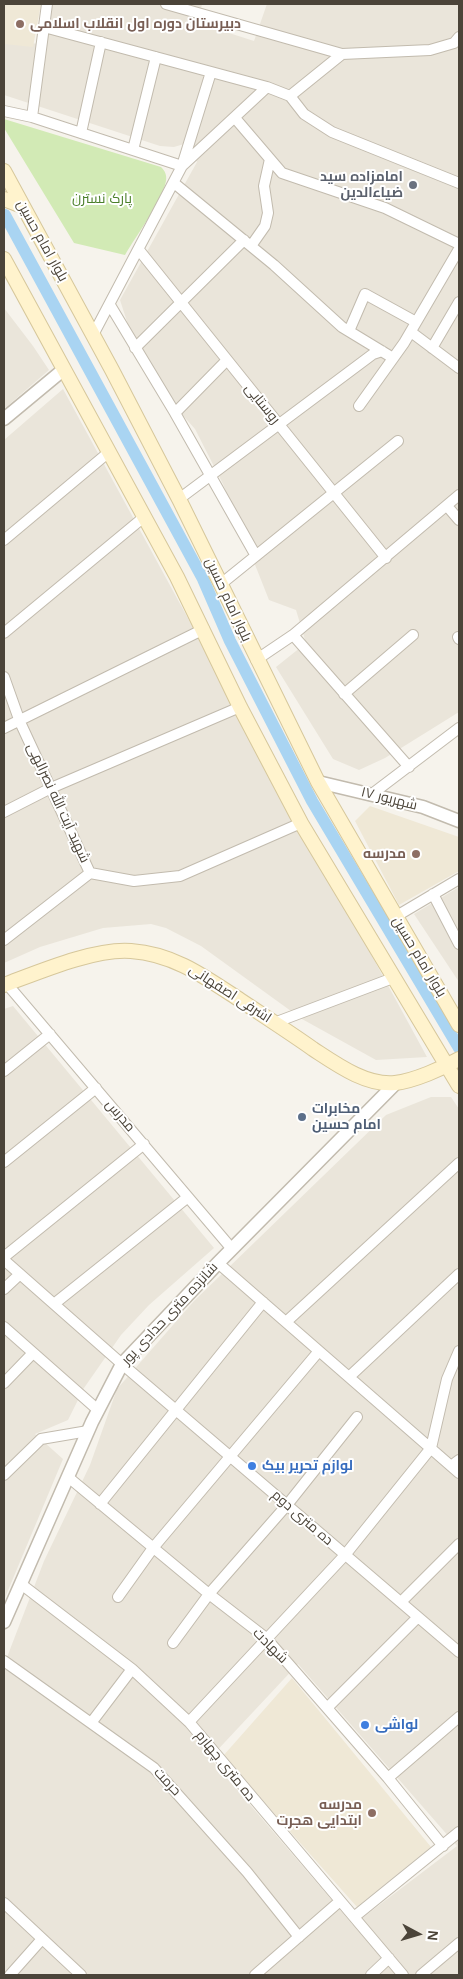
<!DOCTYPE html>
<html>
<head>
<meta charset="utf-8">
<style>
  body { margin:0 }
  #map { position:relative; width:463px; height:1979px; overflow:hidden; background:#f6f3ec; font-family:Helvetica,sans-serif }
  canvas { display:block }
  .frame { position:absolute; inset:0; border:5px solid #4b4439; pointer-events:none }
  .north { position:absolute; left:393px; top:1909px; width:50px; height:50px; -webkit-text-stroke:4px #fff; paint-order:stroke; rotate:96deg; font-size:14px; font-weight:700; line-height:20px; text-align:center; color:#4b4439 }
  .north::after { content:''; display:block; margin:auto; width:18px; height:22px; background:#4b4439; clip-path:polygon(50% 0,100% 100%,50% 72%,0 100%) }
</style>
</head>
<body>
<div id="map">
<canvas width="463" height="1979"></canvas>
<div class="frame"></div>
<div class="north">N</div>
</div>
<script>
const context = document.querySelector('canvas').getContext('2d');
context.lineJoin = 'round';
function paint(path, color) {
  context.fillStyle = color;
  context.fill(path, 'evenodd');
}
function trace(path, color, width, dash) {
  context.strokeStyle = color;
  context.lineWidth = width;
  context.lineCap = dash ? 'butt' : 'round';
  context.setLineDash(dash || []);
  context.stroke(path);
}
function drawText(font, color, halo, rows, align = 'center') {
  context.font = font + ' Helvetica,Cairo,sans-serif';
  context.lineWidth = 4;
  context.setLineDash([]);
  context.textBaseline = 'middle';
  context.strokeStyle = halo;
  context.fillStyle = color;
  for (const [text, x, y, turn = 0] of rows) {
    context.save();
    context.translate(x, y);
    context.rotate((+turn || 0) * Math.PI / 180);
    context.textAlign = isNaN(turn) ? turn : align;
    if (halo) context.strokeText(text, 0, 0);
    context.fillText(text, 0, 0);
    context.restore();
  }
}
paint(new Path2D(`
  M51,4H202L198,23L254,41L267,4H459V712L385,758L359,770L333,759L276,667L306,643L296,610L269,600L223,484L195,429L143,371L120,300L197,162L184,144L174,147L160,146L4,95V42L46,44Z
  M4,308L33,346L49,370L4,409Z
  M63,389L427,1057L376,1060L302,1019L201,946L166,928L151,924L103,928L40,947L4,963V440Z
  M459,887V982L414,914Z
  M13,1006L214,1248L149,1305L121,1335L84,1388L68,1420L35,1434L63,1459L4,1600V1009Z
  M431,1097H451L459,1109V1975H4V1665L44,1561L90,1465L117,1389L194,1301L386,1115ZM298,1664L457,1846L353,1925L210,1758Z`), '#eae5da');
paint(new Path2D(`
  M4,4H41L33,47L4,44Z
  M370,806L459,837V871L399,905L355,821Z
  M292,1678L431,1847L357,1907L223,1756Z`), '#efe8d6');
paint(new Path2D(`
  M4,119L161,167C165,171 167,175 166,181C162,201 136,236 125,255L74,243L4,128Z`), '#d2eab5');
trace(new Path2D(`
  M5,215L203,579L230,641L312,801L459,1048`), '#a9d4f2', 12);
const minor = new Path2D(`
  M166,4L342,54
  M44,27L267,87L290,96
  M290,96L304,114L332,132L459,183
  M290,96L342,54L430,50L454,43L459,37
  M4,111L32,117L182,166
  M32,117L47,4
  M235,118L282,173L385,208L459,244
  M81,133L101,42
  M133,150L156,57
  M183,165L267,87
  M174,183L274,265L342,327L393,358
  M251,246L265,226L268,213L264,186L270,159
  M139,250L386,558
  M110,305L175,413L256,556
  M349,331L365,294L416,322
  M411,332L459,368
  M93,335L182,166L211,72
  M135,348L244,240
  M432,348L459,302
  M359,406L404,343L459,249
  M175,413L227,360
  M179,499L373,354L382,351
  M447,506L459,520
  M4,540L109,452
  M221,584L398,441
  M4,633L144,517
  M293,635L409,767
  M458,637L459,639
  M256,660L293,635L459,495
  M4,677L20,722L90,873L134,881L180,876L301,823
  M344,694L413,635
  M4,728L204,629
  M372,794L459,728
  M4,812L51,788L240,707
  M433,894L459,944
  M395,917L459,879
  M4,940L90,873
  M7,984L232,1249
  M274,1023L393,978
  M4,1071L50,1034
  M4,1162L96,1088
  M4,1257L144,1144
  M4,1260L122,1364L459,1652
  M218,1263L459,1473
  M4,1289L20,1274
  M54,1304L188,1197
  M286,1322L459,1163
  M4,1327L98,1410
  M349,1377L459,1274
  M4,1383L33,1353
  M451,1466L459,1460
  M4,1475L41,1439L88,1431
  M68,1477L209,1594L266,1638L388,1778L443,1846
  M100,1504L263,1302
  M21,1584L132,1669L189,1722L403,1975
  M118,1597L153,1548L319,1351
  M401,1602L459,1544
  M173,1643L209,1594L287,1505L357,1417
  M4,1661L154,1768L247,1872L299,1937
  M327,1708L418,1617
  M189,1722L345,1555L431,1448L447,1379L459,1351
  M91,1723L132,1669
  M388,1778L459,1717
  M4,1903L81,1975
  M354,1917L459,1832
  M10,1975L42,1939
  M255,1975L340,1901
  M371,1975L389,1958
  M421,1975L459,1943`);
const tertiary = new Path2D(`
  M4,419L63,370
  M318,782L423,807L459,821
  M4,1622L92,1422L122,1364L218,1263L396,1083`);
const secondary = new Path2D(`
  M4,171L112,370L179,499L318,782L459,1025
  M4,199L22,206
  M4,259L177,577L240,707L301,823L459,1086
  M4,985C39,972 95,948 131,951C174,954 205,977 240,1000C264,1016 289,1032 313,1049C336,1064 366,1086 395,1083C414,1081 443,1068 459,1059`);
trace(minor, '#c2bbae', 12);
trace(tertiary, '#c2bbae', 15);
trace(secondary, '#d6c79b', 16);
trace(minor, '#fff', 10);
trace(tertiary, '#fff', 12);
trace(secondary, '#fff3cd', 14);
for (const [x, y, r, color] of [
  [20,24,5,"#8d6e63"],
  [413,185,5,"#6b7280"],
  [416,854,5,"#8d6e63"],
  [302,1117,5,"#5c6f8a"],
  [252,1466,5,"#3f7fe0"],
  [365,1725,5,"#3f7fe0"],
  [372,1813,5,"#8d6e63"]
]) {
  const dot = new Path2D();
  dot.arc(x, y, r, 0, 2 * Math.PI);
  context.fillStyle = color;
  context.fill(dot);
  trace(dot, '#fff', 2);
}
drawText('bold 14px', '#785e54', '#fff', [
  ["دبیرستان دوره اول انقلاب اسلامی",30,24,"left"],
  ["مدرسه",406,854],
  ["مدرسه",362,1805],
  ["ابتدایی هجرت",362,1821]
], 'right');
drawText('bold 14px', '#5b616d', '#fff', [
  ["امامزاده سید",403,177],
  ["ضیاءالدین",403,193]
], 'right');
drawText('14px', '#4a7f2a', '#fff', [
  ["پارک نسترن",102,199]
]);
drawText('14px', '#4b4439', '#fff', [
  ["بلوار امام حسین",42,241,61],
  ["روستایی",262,404,51],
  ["بلوار امام حسین",228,600,65],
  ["۱۷ شهریور",389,799,14],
  ["شهید آیت الله نصرالهی",58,803,65],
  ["بلوار امام حسین",419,957,59],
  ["اشرفی اصفهانی",230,994,33],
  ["مدرس",120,1116,50],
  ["شانزده متری حدادی پور",170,1314,-47],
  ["ده متری دوم",302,1518,41],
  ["شهادت",270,1646,45],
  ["ده متری چهارم",225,1766,51],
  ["حرمت",167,1782,47]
]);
drawText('bold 14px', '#4e5e75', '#fff', [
  ["مخابرات",312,1109],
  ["امام حسین",312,1125]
], 'left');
drawText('bold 14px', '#366cbe', '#fff', [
  ["لوازم تحریر بیک",262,1466],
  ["لواشی",375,1725]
], 'left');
</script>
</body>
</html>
